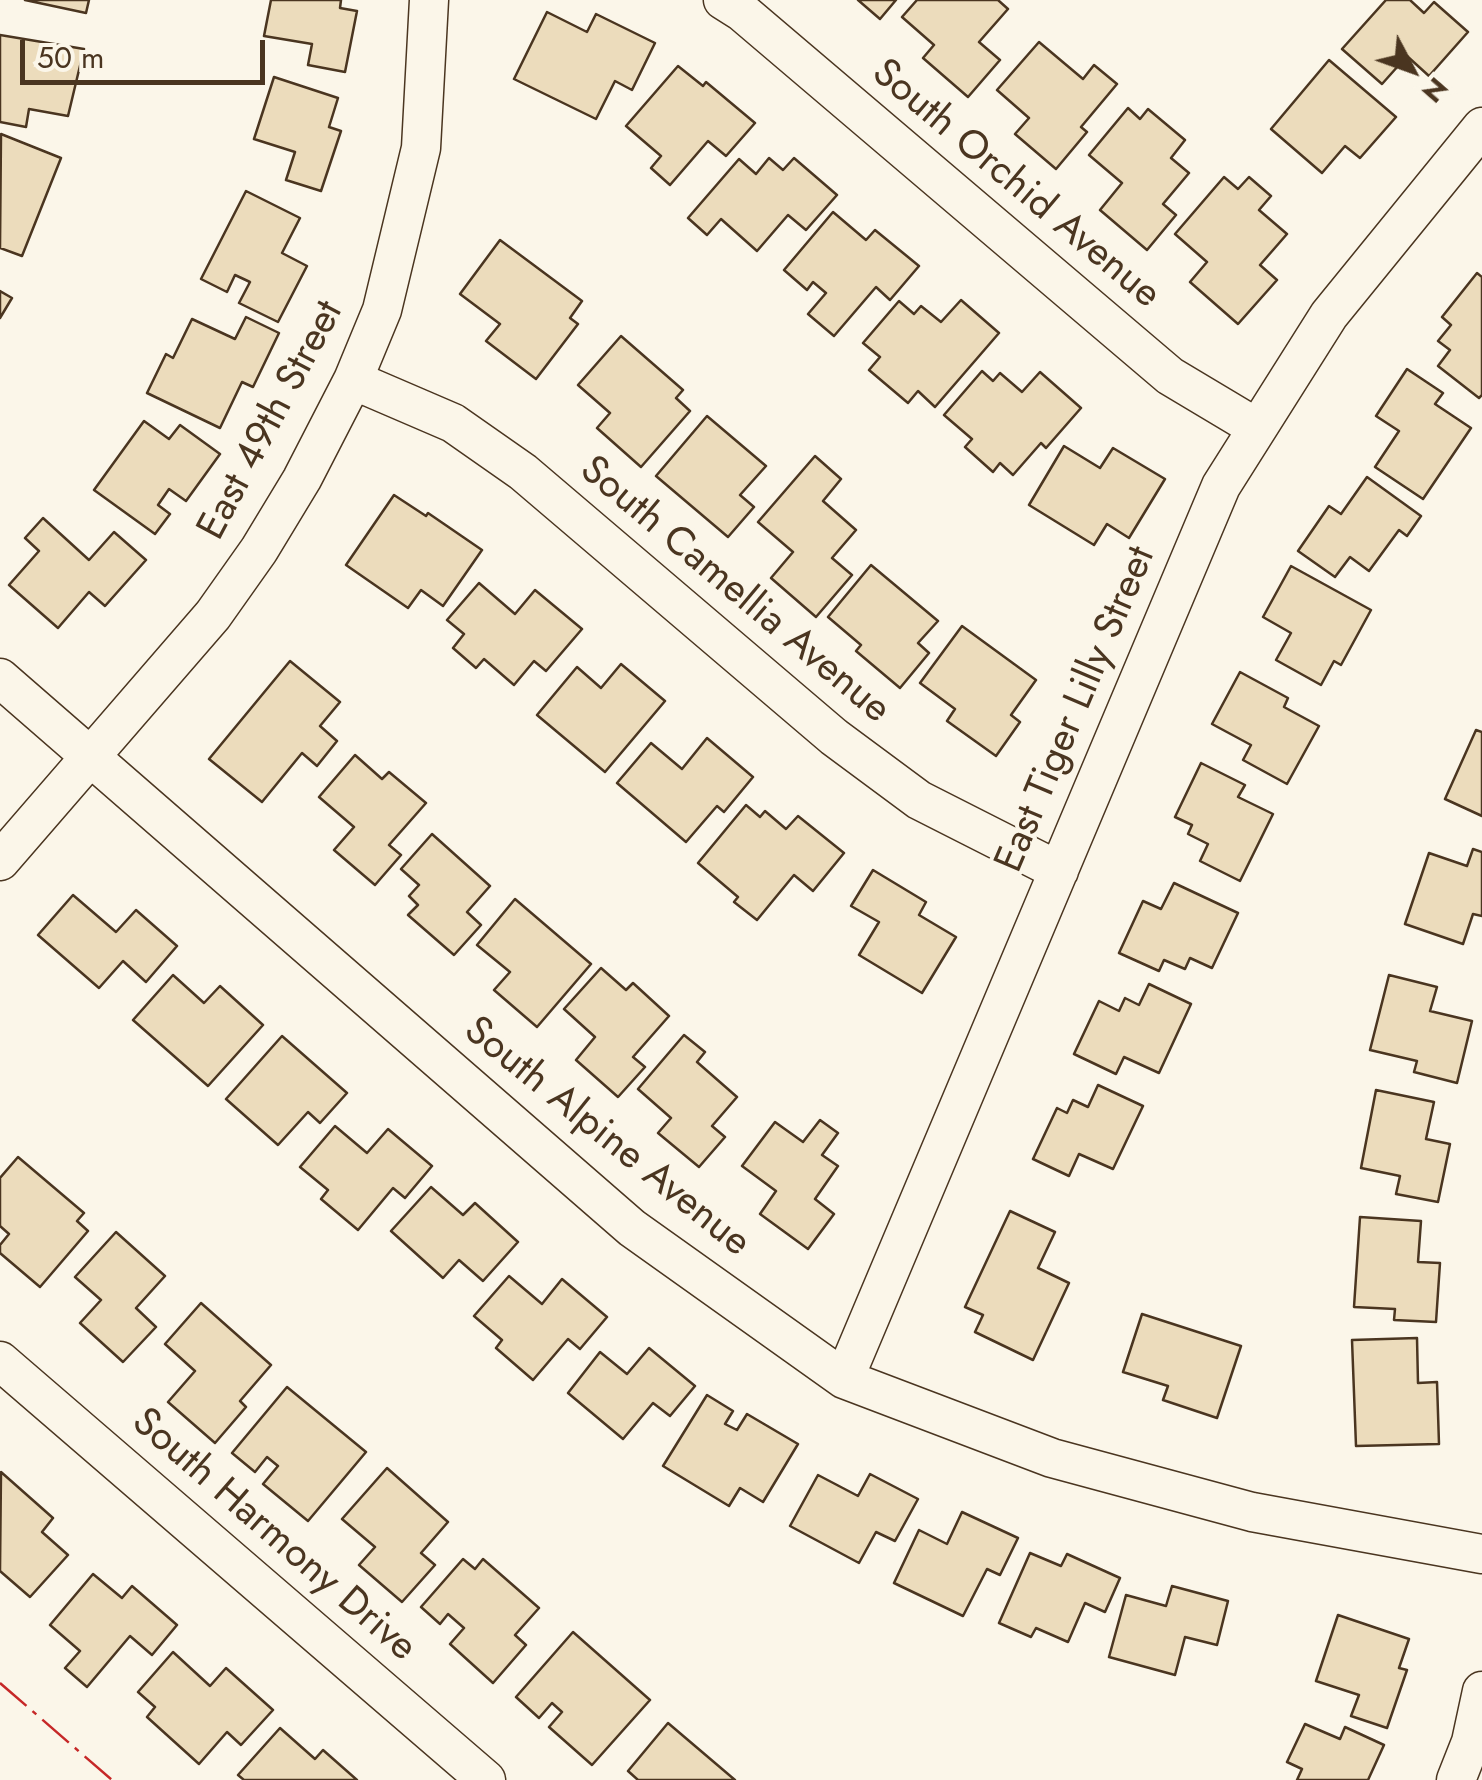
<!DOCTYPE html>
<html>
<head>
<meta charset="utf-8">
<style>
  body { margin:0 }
  #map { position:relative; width:1482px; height:1780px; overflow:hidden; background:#fbf6e9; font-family:Jost,sans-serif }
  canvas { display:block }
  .north { position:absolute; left:1362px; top:20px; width:100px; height:100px; -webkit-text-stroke:8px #fbf6e9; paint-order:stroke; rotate:131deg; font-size:28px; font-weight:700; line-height:40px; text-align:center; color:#4a3520 }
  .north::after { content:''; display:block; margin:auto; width:35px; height:45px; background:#4a3520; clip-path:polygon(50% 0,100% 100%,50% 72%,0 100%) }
  .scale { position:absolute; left:20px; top:40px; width:245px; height:45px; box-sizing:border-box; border:5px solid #4a3520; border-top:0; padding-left:12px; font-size:30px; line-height:35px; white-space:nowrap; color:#4a3520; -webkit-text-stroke:8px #fbf6e9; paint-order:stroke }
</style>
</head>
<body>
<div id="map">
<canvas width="1482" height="1780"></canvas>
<div class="north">N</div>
<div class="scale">50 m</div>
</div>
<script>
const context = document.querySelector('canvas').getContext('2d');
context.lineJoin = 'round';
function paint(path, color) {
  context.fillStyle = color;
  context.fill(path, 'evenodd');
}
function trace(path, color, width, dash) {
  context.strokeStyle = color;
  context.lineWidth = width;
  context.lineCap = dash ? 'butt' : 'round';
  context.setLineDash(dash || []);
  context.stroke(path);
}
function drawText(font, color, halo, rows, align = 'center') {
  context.font = font + ' Jost,sans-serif';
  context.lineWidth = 8;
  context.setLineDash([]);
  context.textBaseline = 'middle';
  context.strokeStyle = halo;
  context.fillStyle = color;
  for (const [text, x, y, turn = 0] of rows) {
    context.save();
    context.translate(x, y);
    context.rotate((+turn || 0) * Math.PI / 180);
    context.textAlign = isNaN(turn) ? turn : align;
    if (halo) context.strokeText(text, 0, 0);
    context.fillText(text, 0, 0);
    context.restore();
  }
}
const building = new Path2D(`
  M25,0H89L86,13Z
  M271,0H341L340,8L357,11L345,72L308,65L312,44L264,36Z
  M858,0H896L880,19Z
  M917,0H998L1008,9L979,42L1000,60L968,97L923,58L934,45L902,17Z
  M1386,0H1410L1424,13L1434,2L1468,32L1429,76L1407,56L1382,84L1342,49Z
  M547,12L587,32L596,14L655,43L632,90L615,81L596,119L514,79Z
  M0,35L84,49L68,116L29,109L26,127L0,122Z
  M1039,42L1083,79L1094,65L1117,84L1081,127L1087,132L1056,169L1015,134L1029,118L997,90Z
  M1329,60L1396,117L1360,158L1345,146L1322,173L1271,129Z
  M678,66L703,86L706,82L755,123L726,156L708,141L670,185L651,168L661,156L626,126Z
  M274,77L338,98L329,127L341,131L321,191L286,180L295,152L254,139Z
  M1128,108L1140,119L1148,109L1185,140L1171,158L1189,173L1163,204L1176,215L1147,250L1100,210L1122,183L1089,155Z
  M1,134L61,158L22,256L0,248Z
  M769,158L783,170L794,158L837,195L806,230L788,215L757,251L721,219L707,235L688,218L739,159L756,174Z
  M1224,177L1238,189L1249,177L1271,196L1259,210L1287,234L1260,265L1277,280L1238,324L1190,282L1207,262L1175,234Z
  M246,191L300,218L282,253L307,266L278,322L239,303L250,282L235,275L227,292L201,279Z
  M833,212L866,240L875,230L919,266L890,300L876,287L834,336L808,314L826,293L813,282L807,290L784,270Z
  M500,240L582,301L570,318L578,324L536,379L486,341L500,324L460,294Z
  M1477,273L1482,277V395L1479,398L1438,366L1450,350L1438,341L1451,325L1442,317Z
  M0,291L12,298L0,318Z
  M961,300L999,333L935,407L918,391L908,403L869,370L880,357L863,343L899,301L914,314L921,306L941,322Z
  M246,317L279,333L253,387L242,382L220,428L147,393L166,354L173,358L192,319L235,339Z
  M621,336L683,390L676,398L690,411L641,467L597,428L610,413L578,385Z
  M1407,369L1443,393L1435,404L1471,428L1423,499L1375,467L1399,431L1376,416Z
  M982,371L993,381L1000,373L1022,392L1040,372L1081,408L1046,448L1041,443L1013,475L1000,463L993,472L965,447L972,439L944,415Z
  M707,416L766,466L740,495L754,507L728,537L656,476Z
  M144,421L169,439L180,425L220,454L186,501L169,489L158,505L170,514L155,534L94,490Z
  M1064,446L1100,468L1113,448L1165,479L1129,538L1107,524L1094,545L1029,505Z
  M815,456L841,479L823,501L856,530L832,558L852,575L816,617L771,578L793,552L758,522Z
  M1367,477L1421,516L1407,536L1399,530L1369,571L1350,557L1335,577L1298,551L1329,506L1341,514Z
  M394,495L426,516L428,513L482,550L443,606L421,590L408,608L346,565Z
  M43,518L89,560L114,532L146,560L105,606L89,592L58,628L9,585L39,551L25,538Z
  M871,565L938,621L918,643L929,653L900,688L856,651L861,645L828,617Z
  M1291,566L1371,610L1341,665L1334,661L1321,685L1276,660L1291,633L1263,617Z
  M479,583L515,614L535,590L582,629L546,671L534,661L514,685L484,659L476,668L453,648L464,634L447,620Z
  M962,626L1036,680L1011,715L1020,722L996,756L947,721L955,709L920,683Z
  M290,661L340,702L320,726L337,741L317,766L302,753L262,802L209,759Z
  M621,664L665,701L605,772L537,715L577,667L601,688Z
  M1240,672L1288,698L1284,707L1319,726L1287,784L1243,760L1251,745L1212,724Z
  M1476,730L1482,732V816L1445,799Z
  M707,738L753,777L724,812L717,806L686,842L617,783L651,743L682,769Z
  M355,755L382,779L389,772L426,803L389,845L401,855L375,885L334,850L354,827L319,797Z
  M1201,763L1245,785L1238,797L1273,814L1240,881L1200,861L1208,844L1188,834L1192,825L1175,817Z
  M746,805L760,817L765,811L786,829L798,816L844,853L813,891L794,875L757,920L734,902L738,897L698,863Z
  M432,834L490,886L467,912L481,925L454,955L408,915L418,905L409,896L419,885L401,869Z
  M1473,849L1482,852V916L1473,914L1463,944L1405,924L1429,853L1467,866Z
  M873,870L926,902L919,915L956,937L922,993L859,955L879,922L851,906Z
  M1174,883L1238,913L1212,968L1190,958L1185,969L1164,960L1159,971L1119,953L1143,901L1161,909Z
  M73,895L116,932L136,910L177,946L146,982L123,961L99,988L38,935Z
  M515,899L591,964L537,1027L494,990L510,972L477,945Z
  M601,968L626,990L633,983L669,1016L633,1057L645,1067L618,1097L576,1060L595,1037L564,1009Z
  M173,975L204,1003L220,986L263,1025L208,1086L133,1020Z
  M1389,975L1437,987L1430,1011L1472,1021L1457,1083L1414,1072L1417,1061L1370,1050Z
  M1149,984L1191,1004L1159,1073L1124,1057L1116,1074L1074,1054L1099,1001L1119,1011L1125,998L1139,1005Z
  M684,1035L705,1052L697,1062L737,1097L712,1126L725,1137L699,1167L658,1133L671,1118L638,1089Z
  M282,1036L347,1093L320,1123L308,1112L278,1145L226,1099Z
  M1098,1085L1143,1106L1113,1169L1079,1154L1069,1176L1033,1159L1057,1108L1067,1113L1073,1100L1088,1107Z
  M1376,1090L1434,1102L1426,1139L1450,1144L1438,1202L1396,1194L1400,1176L1361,1168Z
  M820,1120L838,1133L822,1155L838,1166L815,1199L834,1214L808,1249L760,1214L776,1191L742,1166L775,1122L803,1142Z
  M335,1126L367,1153L388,1129L432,1166L405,1198L393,1188L358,1230L321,1199L328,1190L300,1167Z
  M18,1157L84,1213L77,1221L88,1231L40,1287L0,1253V1245L9,1234L0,1226V1178Z
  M431,1187L463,1215L475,1203L518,1242L483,1281L459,1260L443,1278L391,1231Z
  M1010,1211L1055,1232L1038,1268L1069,1283L1033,1360L975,1332L983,1315L965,1307Z
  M1360,1217L1421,1221L1418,1262L1440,1263L1436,1322L1394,1320L1395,1309L1354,1307Z
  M116,1232L165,1276L136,1308L156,1327L123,1362L80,1323L101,1300L75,1277Z
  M509,1276L542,1304L562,1279L607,1317L580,1349L568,1339L533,1380L496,1348L502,1340L474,1316Z
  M201,1303L271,1365L240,1401L246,1407L215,1443L168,1402L195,1371L165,1344Z
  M1142,1314L1241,1346L1217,1418L1163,1400L1168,1386L1123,1372Z
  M1417,1338L1418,1383L1437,1382L1439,1444L1356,1446L1352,1340Z
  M649,1348L695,1386L670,1416L653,1403L623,1439L568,1393L600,1352L627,1374Z
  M287,1387L366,1452L308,1521L263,1484L278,1466L267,1457L255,1472L232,1453Z
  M707,1395L733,1411L725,1424L737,1430L747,1414L798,1444L763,1502L740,1488L729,1506L663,1466Z
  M387,1468L448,1522L421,1553L435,1565L402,1602L359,1565L375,1547L342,1519Z
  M1,1472L53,1518L42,1532L68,1555L30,1597L0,1571Z
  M870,1474L918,1499L895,1541L876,1532L859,1563L790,1526L818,1475L858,1496Z
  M962,1512L1018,1538L1000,1575L987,1569L963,1616L894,1583L919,1530L947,1544Z
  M1030,1553L1061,1566L1067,1554L1120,1578L1105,1612L1085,1603L1068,1642L1036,1628L1031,1637L999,1623Z
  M463,1559L475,1569L483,1559L539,1608L515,1635L526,1645L493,1683L450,1644L464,1628L448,1614L440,1624L421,1607Z
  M93,1574L122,1598L132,1586L177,1625L152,1655L130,1636L87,1687L65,1668L80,1651L50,1625Z
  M1172,1586L1228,1601L1217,1645L1185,1637L1175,1675L1109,1657L1126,1595L1166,1606Z
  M1338,1615L1409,1639L1399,1668L1407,1670L1387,1728L1351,1716L1359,1695L1316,1681Z
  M573,1632L650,1700L592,1765L549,1727L562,1712L552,1703L539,1718L516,1697Z
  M173,1652L210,1686L226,1668L273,1710L241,1745L227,1732L199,1764L147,1717L155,1707L138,1692Z
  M668,1723L735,1780H638L628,1771Z
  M1305,1724L1340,1739L1345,1727L1384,1745L1368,1780H1297L1302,1769L1287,1762Z
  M280,1728L315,1759L323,1750L357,1780H244L238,1775Z`);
paint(building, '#ecdcbc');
trace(building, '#4a3520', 2.5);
const minor = new Path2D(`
  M723,0L742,12L1170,376L1257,428
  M353,380L453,423L523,472L834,737L919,800L1059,871
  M0,678L632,1228L844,1379L1052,1458L1252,1512L1482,1554
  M0,861L213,615L259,550L302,479L353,380L382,310L421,148L429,0
  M0,1361L486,1780
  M844,1379L1221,486L1329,315L1482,127
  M1456,1780L1471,1742L1482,1691`);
trace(minor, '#4a3520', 41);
trace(minor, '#fbf6e9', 38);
trace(new Path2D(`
  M0,1683L112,1780`), '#c62828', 2.5, [35, 8, 5, 8]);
drawText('40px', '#4a3520', '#fbf6e9', [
  ["South Orchid Avenue",1015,185,40],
  ["East 49th Street",272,421,-62],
  ["South Camellia Avenue",734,591,40],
  ["East Tiger Lilly Street",1077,710,-67],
  ["South Alpine Avenue",606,1138,39],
  ["South Harmony Drive",273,1536,41]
]);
</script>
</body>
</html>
